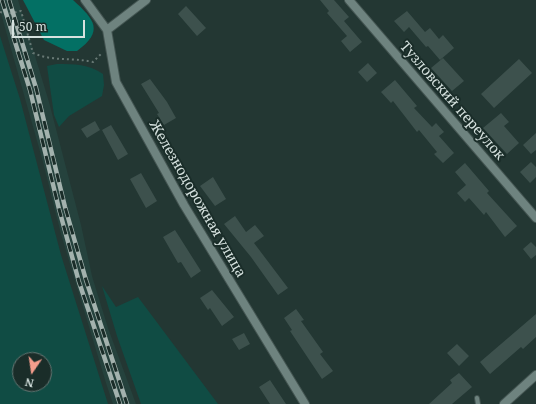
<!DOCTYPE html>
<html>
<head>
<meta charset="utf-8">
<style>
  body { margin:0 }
  #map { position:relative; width:536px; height:404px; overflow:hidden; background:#233733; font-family:"Noto Serif",serif }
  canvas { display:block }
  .north { position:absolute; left:12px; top:352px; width:40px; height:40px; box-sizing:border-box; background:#1a2d29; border:1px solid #657572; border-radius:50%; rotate:193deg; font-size:11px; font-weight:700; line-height:16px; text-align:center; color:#d6e2df }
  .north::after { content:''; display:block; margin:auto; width:14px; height:18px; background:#f49d8c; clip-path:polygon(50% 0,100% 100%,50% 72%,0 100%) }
  .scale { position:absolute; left:12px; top:20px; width:73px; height:18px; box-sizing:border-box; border:2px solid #d6e2df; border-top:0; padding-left:5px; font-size:12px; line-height:14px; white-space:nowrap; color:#d6e2df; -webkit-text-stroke:3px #1a2d29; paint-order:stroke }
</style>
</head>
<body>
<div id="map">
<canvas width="536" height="404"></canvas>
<div class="north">N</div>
<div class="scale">50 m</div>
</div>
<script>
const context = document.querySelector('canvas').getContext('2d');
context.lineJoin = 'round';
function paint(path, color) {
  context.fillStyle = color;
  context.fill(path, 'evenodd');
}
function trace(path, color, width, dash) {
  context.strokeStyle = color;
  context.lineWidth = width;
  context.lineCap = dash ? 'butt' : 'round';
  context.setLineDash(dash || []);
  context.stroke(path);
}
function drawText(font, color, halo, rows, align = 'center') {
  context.font = font + ' "Noto Serif",serif';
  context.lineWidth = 4;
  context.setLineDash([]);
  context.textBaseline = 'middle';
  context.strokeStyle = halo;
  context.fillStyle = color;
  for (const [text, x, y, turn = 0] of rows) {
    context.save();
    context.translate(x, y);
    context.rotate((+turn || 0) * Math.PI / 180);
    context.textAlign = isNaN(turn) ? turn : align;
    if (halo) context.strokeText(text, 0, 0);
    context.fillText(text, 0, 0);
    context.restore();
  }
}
paint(new Path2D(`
  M0,0H18L49,102L81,225L92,276L108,328L136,404H113L106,383L61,234L43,162L0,10Z`), '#25423d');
paint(new Path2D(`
  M0,36L20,99L61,255L108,404H0ZM20,360H44V384H20Z
  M57,64C74,64 89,64 103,74L104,85L102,96L69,116L59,127L54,115L47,66Z
  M102,286L116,307L138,297L218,404H141L117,336Z`), '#104c44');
paint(new Path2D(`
  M23,0H73C95,20 104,31 77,51H67L44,40Z`), '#037064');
paint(new Path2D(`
  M320,0H334L349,17L344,21L362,42L350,52L341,41L347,36L327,13L329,11Z
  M186,6L206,28L197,36L178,14Z
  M407,11L425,32L430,28L439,39L443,35L454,48L440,60L428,46L426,47L409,27L404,32L394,21Z
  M443,58L464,81L452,91L431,68Z
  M519,59L532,73L494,108L481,94Z
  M368,63L377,73L367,82L358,72Z
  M150,79L167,102L176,118L164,125L157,114L159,113L141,84Z
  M395,80L417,106L414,108L432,127L436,123L444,132L439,136L454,153L443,163L434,154L437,152L419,130L417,132L393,101L391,103L381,92Z
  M501,113L509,122L504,126L519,143L507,154L483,128Z
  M95,121L100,130L87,138L81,129Z
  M111,125L128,154L118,160L102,130Z
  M536,133V150L531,154L523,145Z
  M531,162L536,167V177L530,183L520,172Z
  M465,163L489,191L487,193L517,226L505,237L486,212L484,215L469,198L465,202L457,193L466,185L455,172Z
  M141,173L157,201L146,208L130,179Z
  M213,177L226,199L215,206L200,186Z
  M235,216L246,232L255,225L264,236L254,243L288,288L278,295L251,257L224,224Z
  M175,230L201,271L191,278L181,262L178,263L163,237Z
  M531,242L536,247V255L531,259L523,249Z
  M212,290L234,317L222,326L210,308L208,310L200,298Z
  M296,309L304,320L301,321L323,352L320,354L333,371L322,379L290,331L292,330L284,318Z
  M536,314V337L523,349L521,347L490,374L480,362Z
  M244,333L250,344L239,350L232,339Z
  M457,344L469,356L459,366L447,353Z
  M459,373L472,387L452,404H429L452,383L450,380Z
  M270,380L286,404H270L259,387Z`), '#3d514d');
const lane = new Path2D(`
  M477,398L478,404`);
const street = new Path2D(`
  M85,0L107,30L116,82L184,205L305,404
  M349,0L536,218
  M107,30L146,0
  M504,404L536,375`);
trace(lane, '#445552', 6);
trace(street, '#445552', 10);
trace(new Path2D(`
  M0,12L7,14L21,11L33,53C54,62 71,57 93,62L102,53`), '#687975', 2, [2, 3]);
trace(lane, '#6e837f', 4);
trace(street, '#6e837f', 8);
const rail = new Path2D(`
  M2,0L30,90L59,209L79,282L120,404
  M9,0L36,88L65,207L86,280L127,404`);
trace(rail, '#a3b2ae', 4.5);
trace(rail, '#1a2d29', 3, [9]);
drawText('14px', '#d6e2df', '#1a2d29', [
  ["Тузловский переулок",452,101,49],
  ["Железнодорожная улица",197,199,60]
]);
</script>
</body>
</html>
